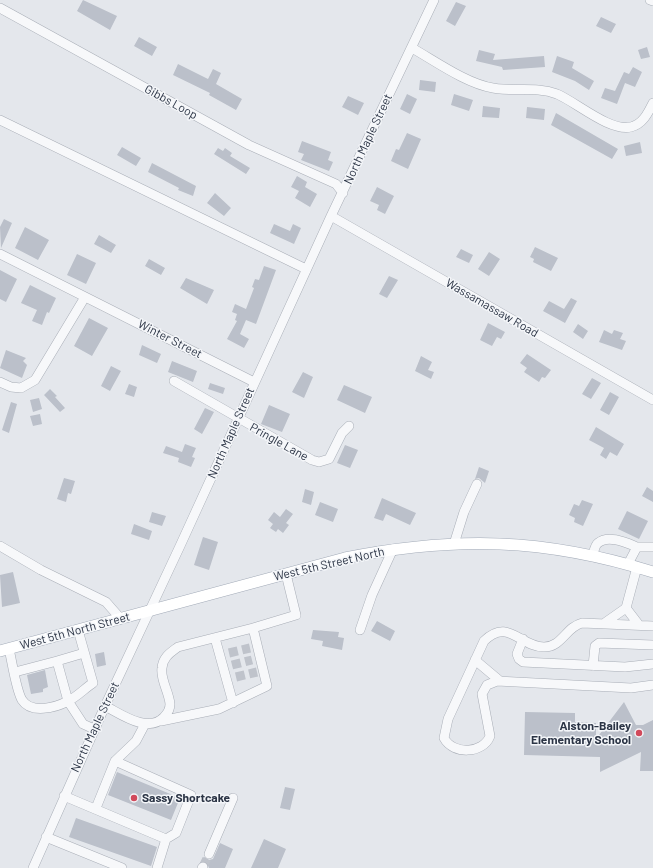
<!DOCTYPE html>
<html>
<head>
<meta charset="utf-8">
<style>
  body { margin:0 }
  canvas { display:block; background:#e4e7ec }
</style>
</head>
<body>
<canvas width="653" height="868"></canvas>
<script>
const context = document.querySelector('canvas').getContext('2d');
context.lineJoin = 'round';
function paint(path, color) {
  context.fillStyle = color;
  context.fill(path, 'evenodd');
}
function trace(path, color, width, dash) {
  context.strokeStyle = color;
  context.lineWidth = width;
  context.lineCap = dash ? 'butt' : 'round';
  context.setLineDash(dash || []);
  context.stroke(path);
}
function drawText(font, color, halo, rows, align = 'center') {
  context.font = font + ' Barlow,sans-serif';
  context.lineWidth = 3;
  context.setLineDash([]);
  context.textBaseline = 'middle';
  context.strokeStyle = halo;
  context.fillStyle = color;
  for (const [text, x, y, turn = 0] of rows) {
    context.save();
    context.translate(x, y);
    context.rotate((+turn || 0) * Math.PI / 180);
    context.textAlign = isNaN(turn) ? turn : align;
    if (halo) context.strokeText(text, 0, 0);
    context.fillText(text, 0, 0);
    context.restore();
  }
}
paint(new Path2D(`
  M83,0L117,16L110,30L77,11Z
  M456,2L466,6L455,26L446,21Z
  M601,17L616,24L611,33L596,26Z
  M139,37L157,47L152,56L134,46Z
  M647,47L650,57L641,59L638,50Z
  M479,50L495,54L493,60L544,56L545,67L503,70L502,67L476,61Z
  M557,56L574,62L572,68L594,81L589,90L575,81L552,72Z
  M178,64L208,79L213,69L221,73L216,84L242,99L236,110L209,95L210,93L173,75Z
  M633,67L642,72L635,87L625,83L617,104L601,98L605,88L615,91L624,72L629,74Z
  M420,80L436,82L435,92L419,90Z
  M407,94L417,99L410,114L400,109Z
  M454,94L473,100L469,111L451,105Z
  M348,96L364,103L358,115L342,107Z
  M483,106L500,108L499,118L482,117Z
  M527,107L545,109L544,120L526,118Z
  M556,113L618,149L612,159L551,125Z
  M407,133L421,139L408,169L391,161L396,149L399,150Z
  M302,141L331,152L328,160L333,162L329,171L301,160L304,154L298,152Z
  M640,142L642,153L626,156L624,146Z
  M122,147L141,158L136,166L117,155Z
  M218,148L223,151L225,148L232,153L230,156L250,168L246,174L214,154Z
  M152,163L196,186L193,196L178,190L179,188L148,172Z
  M297,176L307,182L305,187L317,194L310,207L295,198L299,191L291,187Z
  M377,187L394,196L385,214L377,210L379,205L370,201Z
  M215,193L231,208L224,216L207,203Z
  M4,219L12,223L1,248L0,227Z
  M274,224L290,231L293,224L301,228L294,244L270,233Z
  M25,227L49,240L38,260L15,248Z
  M99,235L116,245L111,253L94,244Z
  M535,247L558,258L551,271L533,262L534,259L530,257Z
  M461,249L473,255L469,263L456,257Z
  M489,252L500,259L489,276L478,269Z
  M77,254L96,263L86,284L67,275Z
  M149,259L165,268L161,275L145,266Z
  M264,266L276,270L256,324L246,320L240,334L249,339L244,348L227,339L237,321L235,320L237,314L232,312L235,304L246,309L254,288L252,287L255,279L259,280Z
  M0,270L17,279L6,302L0,299Z
  M389,276L398,280L387,298L379,294Z
  M186,278L214,290L207,304L180,288Z
  M30,285L56,298L49,313L47,312L42,325L32,321L37,310L21,303Z
  M571,298L577,301L565,323L543,311L549,301L564,309Z
  M89,318L108,328L92,356L74,346Z
  M488,323L505,332L501,339L497,337L492,346L480,340Z
  M578,324L588,331L583,339L573,332Z
  M604,330L612,334L614,330L623,333L620,339L626,341L622,350L599,342Z
  M142,345L161,354L157,363L139,355Z
  M6,350L26,358L23,361L27,365L22,378L0,368Z
  M527,354L551,370L545,378L542,377L539,382L524,372L527,368L520,363Z
  M421,356L432,362L428,370L434,372L431,379L415,371Z
  M172,361L197,371L193,382L168,372Z
  M111,366L121,371L110,391L101,386Z
  M303,372L313,377L304,398L292,392Z
  M592,378L601,383L591,399L582,394Z
  M210,383L225,388L223,394L208,389Z
  M129,384L137,387L134,397L125,394Z
  M344,385L372,397L365,413L337,400Z
  M50,389L57,396L55,397L65,408L60,412L44,395Z
  M610,392L619,397L609,415L600,410Z
  M39,398L42,409L33,412L30,400Z
  M11,402L17,404L9,433L2,430Z
  M269,405L290,414L282,432L261,424Z
  M205,408L214,412L202,434L194,429Z
  M40,414L42,424L33,426L30,416Z
  M596,427L624,444L617,456L610,452L606,459L600,455L604,448L589,440Z
  M185,444L196,448L192,457L195,458L191,467L178,462L179,458L163,453L166,446L182,452Z
  M345,445L358,450L350,468L337,463Z
  M479,467L489,471L485,483L479,478L475,479Z
  M64,478L75,481L71,494L68,493L66,502L57,499Z
  M647,487L653,491V502L642,496Z
  M305,489L314,492L311,505L302,502Z
  M382,498L416,513L410,525L386,514L383,521L374,518Z
  M582,500L593,504L583,526L574,522L575,518L569,515L574,504L579,506Z
  M320,502L338,509L333,522L315,515Z
  M286,509L293,514L286,523L289,525L283,533L278,529L276,532L270,528L273,524L268,520L274,512L280,517Z
  M627,511L648,521L639,539L618,529Z
  M152,512L166,516L162,526L149,522Z
  M134,524L152,531L149,540L131,534Z
  M203,537L218,542L209,570L194,565Z
  M13,572L20,603L2,607L0,575Z
  M377,621L395,631L390,641L371,631Z
  M313,630L339,632L338,637L344,638L342,650L322,646L323,641L311,639Z
  M104,652L106,665L97,667L95,654Z
  M45,670L48,687L43,689V692L31,694L27,675Z
  M624,702L636,725H643L653,720V771H640L641,752L600,772V757L524,755L525,712L575,713V722L596,723V739Z
  M117,772L180,798L171,820L108,795Z
  M285,787L295,789L290,810L280,808Z
  M76,818L157,847L151,866L69,837Z
  M264,839L286,849L278,868H251Z
  M220,843L233,849L225,868H209L207,863L202,861L204,857L209,860L213,859Z`), '#bbc0ca');
trace(new Path2D(`
  M229,653L250,648
  M232,665L252,660
  M236,677L257,672
  M203,867L209,854`), '#bfc3cb', 9, [9, 4.5]);
const minor = new Path2D(`
  M650,0L653,1
  M0,8L249,145L336,184L343,193
  M412,48C435,61 467,84 493,88C514,92 536,86 557,94C576,102 610,132 631,127C643,124 648,113 653,103
  M0,120L306,269
  M331,216L653,400
  M0,254L254,382
  M174,381L312,460L319,462L329,459L342,433L349,426
  M0,382L11,387L21,388L35,380L85,297
  M454,544L464,512L477,484
  M0,546L41,570L106,602L120,618
  M593,555C594,551 595,545 598,543C608,534 627,543 637,547
  M628,564L637,547H653
  M626,608L639,625
  M606,622L626,608L637,567
  M653,626L582,623C566,627 562,647 544,647C520,647 508,617 484,641L448,719L444,738C453,755 483,754 490,736L482,694L487,685L497,681L631,688L653,685
  M360,630L372,595L393,549
  M215,638L233,703
  M523,639L517,654L519,659L523,662L625,667L653,664
  M9,649C12,661 16,690 22,700C31,714 55,708 68,701C77,697 85,688 93,683L78,630
  M84,653L57,661L68,701L83,724L94,729
  M475,660L500,681
  M593,666L595,646L599,643L653,645
  M15,672L57,661
  M105,706C121,714 148,734 164,717C168,713 170,710 170,704C169,692 160,679 162,668C163,657 170,653 178,647L253,628L296,615L286,574
  M161,721L219,709L267,686L253,628
  M115,761L191,795L176,833L166,839
  M64,796L166,839L157,868
  M96,808L115,761L136,741L145,724
  M46,837L122,868
  M209,854L233,798
  M33,868L105,706L180,546L331,216L434,0
  M202,868L203,867`);
const major = new Path2D(`
  M0,651L345,558C456,536 545,538 653,572`);
trace(minor, '#a9aeb7', 10);
trace(major, '#a3abb8', 12);
trace(minor, '#f7f8fa', 9);
trace(major, '#fff', 11);
for (const [x, y, r, color] of [
  [639,733,4,"#d1495b"],
  [134,798,4,"#d1495b"]
]) {
  const dot = new Path2D();
  dot.arc(x, y, r, 0, 2 * Math.PI);
  context.fillStyle = color;
  context.fill(dot);
  trace(dot, '#f4f6f9', 1.5);
}
drawText('12px', '#2b3445', '#f4f6f9', [
  ["Gibbs Loop",171,102,29],
  ["North Maple Street",368,139,-65],
  ["Wassamassaw Road",492,308,30],
  ["Winter Street",170,339,27],
  ["North Maple Street",231,433,-66],
  ["Pringle Lane",279,442,29],
  ["West 5th Street North",329,564,-13],
  ["West 5th North Street",75,631,-15],
  ["North Maple Street",95,727,-65]
]);
drawText('bold 12px', '#2b3445', '#f4f6f9', [
  ["Alston-Bailey",631,726],
  ["Elementary School",631,740],
  ["Sassy Shortcake",142,798,"left"]
], 'right');
</script>
</body>
</html>
